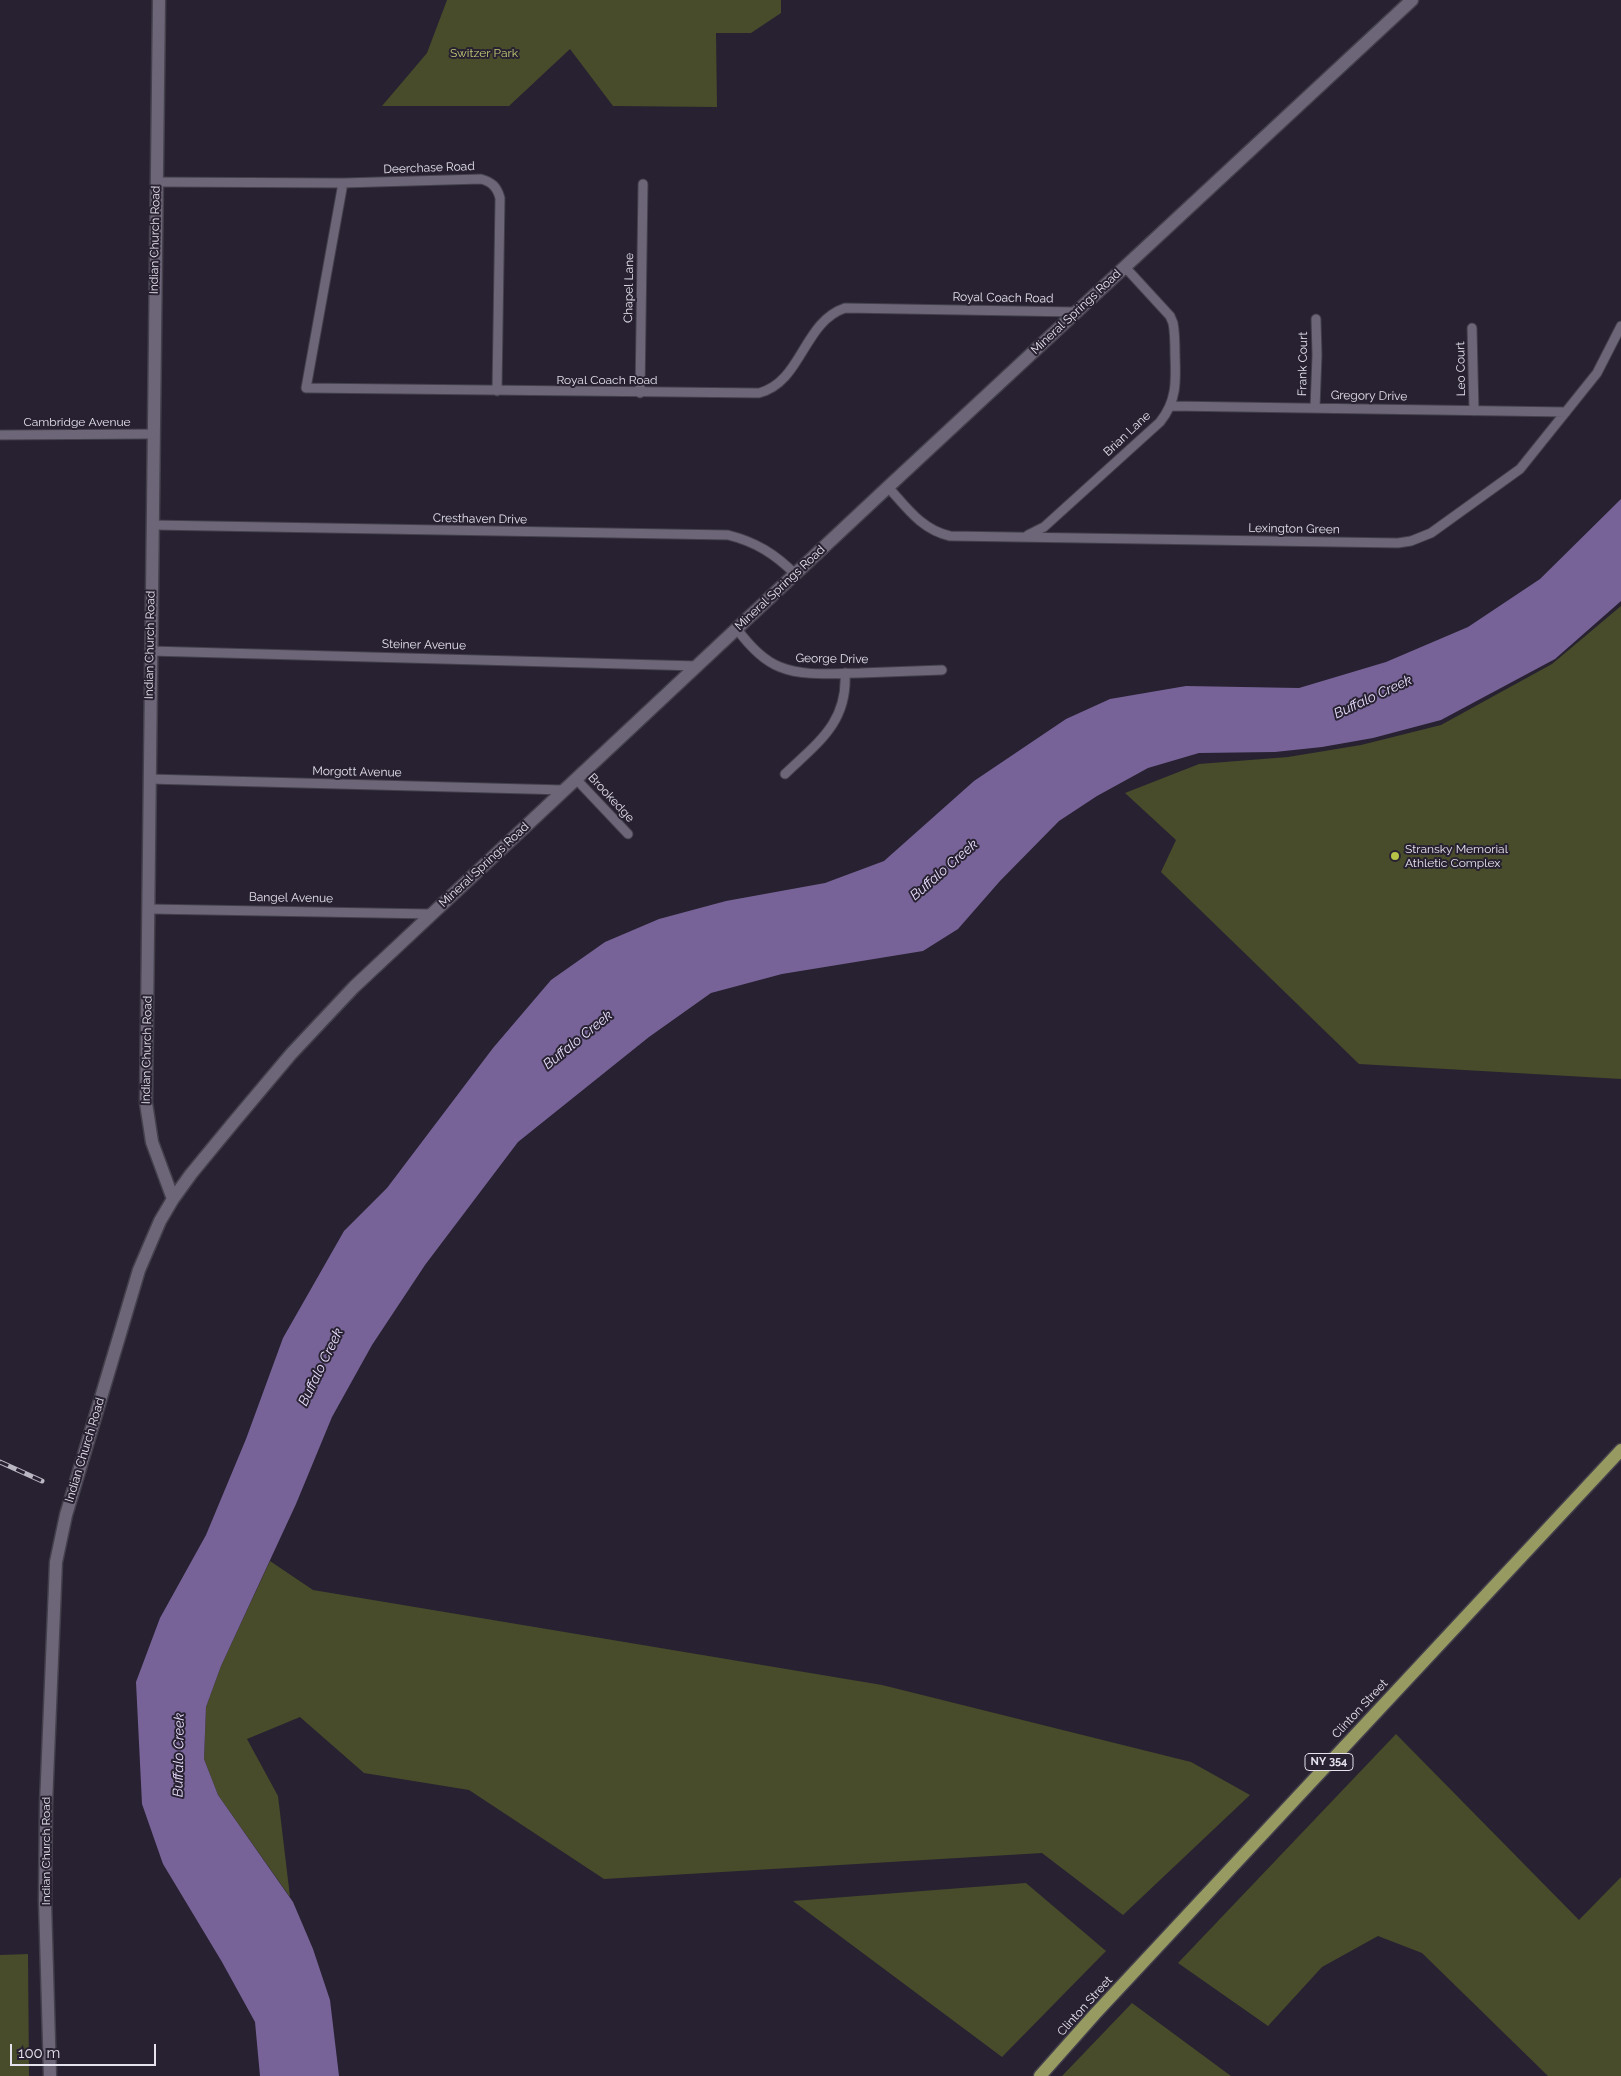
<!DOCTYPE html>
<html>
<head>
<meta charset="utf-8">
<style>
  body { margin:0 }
  #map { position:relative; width:1621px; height:2076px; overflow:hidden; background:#272131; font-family:Raleway,sans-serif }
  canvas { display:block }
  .scale { position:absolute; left:10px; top:2044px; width:146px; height:22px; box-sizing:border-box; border:2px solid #e5e2ed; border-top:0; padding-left:6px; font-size:15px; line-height:18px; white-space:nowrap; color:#e5e2ed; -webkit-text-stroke:4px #272131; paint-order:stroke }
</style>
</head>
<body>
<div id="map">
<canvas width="1621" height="2076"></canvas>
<div class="scale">100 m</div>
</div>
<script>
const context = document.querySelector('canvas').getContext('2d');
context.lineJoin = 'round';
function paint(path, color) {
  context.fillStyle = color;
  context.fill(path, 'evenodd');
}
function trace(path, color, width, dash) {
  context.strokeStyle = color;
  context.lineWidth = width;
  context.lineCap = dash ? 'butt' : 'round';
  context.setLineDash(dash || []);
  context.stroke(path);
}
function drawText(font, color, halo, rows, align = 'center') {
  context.font = font + ' Raleway,sans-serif';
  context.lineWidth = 4;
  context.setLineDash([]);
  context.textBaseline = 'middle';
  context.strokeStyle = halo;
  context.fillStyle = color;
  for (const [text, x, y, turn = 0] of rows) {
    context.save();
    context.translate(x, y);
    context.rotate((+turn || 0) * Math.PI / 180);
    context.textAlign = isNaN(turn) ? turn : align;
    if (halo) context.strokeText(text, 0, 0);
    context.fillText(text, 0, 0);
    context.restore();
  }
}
paint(new Path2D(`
  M447,0H781V13L751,33H716L717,107L613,106L570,49L509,106H382L427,53Z
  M1621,606V1079L1359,1064L1161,872L1176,840L1125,793L1199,764L1288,757L1361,745L1441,725L1552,664Z
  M270,1561L313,1590L882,1685L1191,1762L1250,1795L1123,1915L1042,1853L604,1879L469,1790L364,1773L300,1717L247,1739L278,1796L290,1897L218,1795L204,1759L206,1707L221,1666Z
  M1396,1734L1579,1920L1621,1877V2076H1548L1422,1953L1378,1936L1322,1967L1268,2026L1178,1963Z
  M1026,1883L1106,1951L1002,2057L793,1901Z
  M28,1954L29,2076H0V1955Z
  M1132,2003L1231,2076H1062Z`), '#484c2a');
paint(new Path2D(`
  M1621,499V601L1555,659L1441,720L1373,738L1322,747L1275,752L1199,753L1148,768L1097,796L1059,821L1000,881L958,929L923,951L782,974L711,993L649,1037L518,1142L425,1265L372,1345L332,1417L296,1504L221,1666L206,1707L204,1759L218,1795L293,1902L313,1949L330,2000L339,2076H260L255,2022L222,1962L163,1864L142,1804L136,1682L160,1618L206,1535L246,1439L283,1338L344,1231L387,1188L493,1048L551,980L605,942L659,919L726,901L825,883L884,861L974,781L1066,719L1110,699L1186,686L1299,688L1386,662L1468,627L1540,579Z`), '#776397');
const street = new Path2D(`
  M156,182L343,183L481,179C492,182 497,187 500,198L497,391
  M343,183L306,388L759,393C802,382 803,322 845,308L1076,312
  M1472,328L1474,411
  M640,393L643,184
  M1171,406L1566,412
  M1315,408L1317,355L1316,319
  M0,435L153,434
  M888,487C907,508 922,530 950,536L1398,543L1411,541L1431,533L1520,469L1597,373L1621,326
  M152,525L728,535C756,542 775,554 795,574
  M1028,535L1044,527L1160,422C1177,401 1176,381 1175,355C1175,344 1175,333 1173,323L1170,316L1125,267
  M737,629C748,644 762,660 780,667C805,677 834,673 860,673C887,672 914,671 942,670
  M150,651L698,666
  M785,774C817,743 848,723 845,673
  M149,779L565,790
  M576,779L628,834
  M149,909L432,914`);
const secondary = new Path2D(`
  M159,0L146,1103L152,1142L173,1199
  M50,2076L45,1901L46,1804L56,1562L66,1515L139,1270L160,1221L173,1199L191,1174L233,1123L291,1054L354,987L888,487L1412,0`);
const primary = new Path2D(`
  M1040,2076L1095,2014L1621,1450`);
trace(street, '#433f4b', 11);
trace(secondary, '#433f4b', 15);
trace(primary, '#433f4b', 15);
trace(street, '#6c6678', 9);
trace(secondary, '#6c6678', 12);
trace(primary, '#979b61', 12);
const rail = new Path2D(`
  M0,1462L42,1481`);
trace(rail, '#bab6c2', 5);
trace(rail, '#272131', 3, [9]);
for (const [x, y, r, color] of [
  [1395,856,5,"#b6c148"]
]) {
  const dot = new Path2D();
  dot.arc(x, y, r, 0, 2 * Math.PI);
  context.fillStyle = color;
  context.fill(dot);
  trace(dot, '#272131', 2);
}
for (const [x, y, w] of [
  [1329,1762,48]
]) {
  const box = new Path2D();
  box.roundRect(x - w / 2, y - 8.5, w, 17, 4);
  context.fillStyle = '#272131';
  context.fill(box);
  trace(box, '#e5e2ed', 1);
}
drawText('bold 11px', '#e5e2ed', null, [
  ["NY 354",1329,1762]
]);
drawText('12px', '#c0ca73', '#272131', [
  ["Switzer Park",484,53]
]);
drawText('12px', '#e5e2ed', '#272131', [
  ["Deerchase Road",429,168,-2],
  ["Indian Church Road",155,240,-89],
  ["Chapel Lane",629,288,-89],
  ["Royal Coach Road",1003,298,1],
  ["Mineral Springs Road",1076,312,-43],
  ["Frank Court",1303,364,-89],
  ["Leo Court",1461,369,-91],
  ["Royal Coach Road",607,380],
  ["Gregory Drive",1369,396,1],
  ["Cambridge Avenue",77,422],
  ["Brian Lane",1127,434,-43],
  ["Cresthaven Drive",480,519,1],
  ["Lexington Green",1294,529,1],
  ["Mineral Springs Road",780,588,-43],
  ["Indian Church Road",150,645,-89],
  ["Steiner Avenue",424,645,1],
  ["George Drive",832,659,1],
  ["Morgott Avenue",357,772,1],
  ["Brookedge",611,798,47],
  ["Mineral Springs Road",484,865,-43],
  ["Bangel Avenue",291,898,1],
  ["Indian Church Road",147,1050,-89],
  ["Indian Church Road",85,1450,-73],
  ["Clinton Street",1360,1709,-47],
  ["Indian Church Road",46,1851,-90],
  ["Clinton Street",1085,2006,-48]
]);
drawText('12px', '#e5e2ed', '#272131', [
  ["Stransky Memorial",1405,849],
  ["Athletic Complex",1405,863]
], 'left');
drawText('italic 14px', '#e9defe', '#272131', [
  ["Buffalo Creek",1373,697,-25],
  ["Buffalo Creek",944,870,-41],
  ["Buffalo Creek",578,1040,-39],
  ["Buffalo Creek",321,1367,-64],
  ["Buffalo Creek",179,1755,-89]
]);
</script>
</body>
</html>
